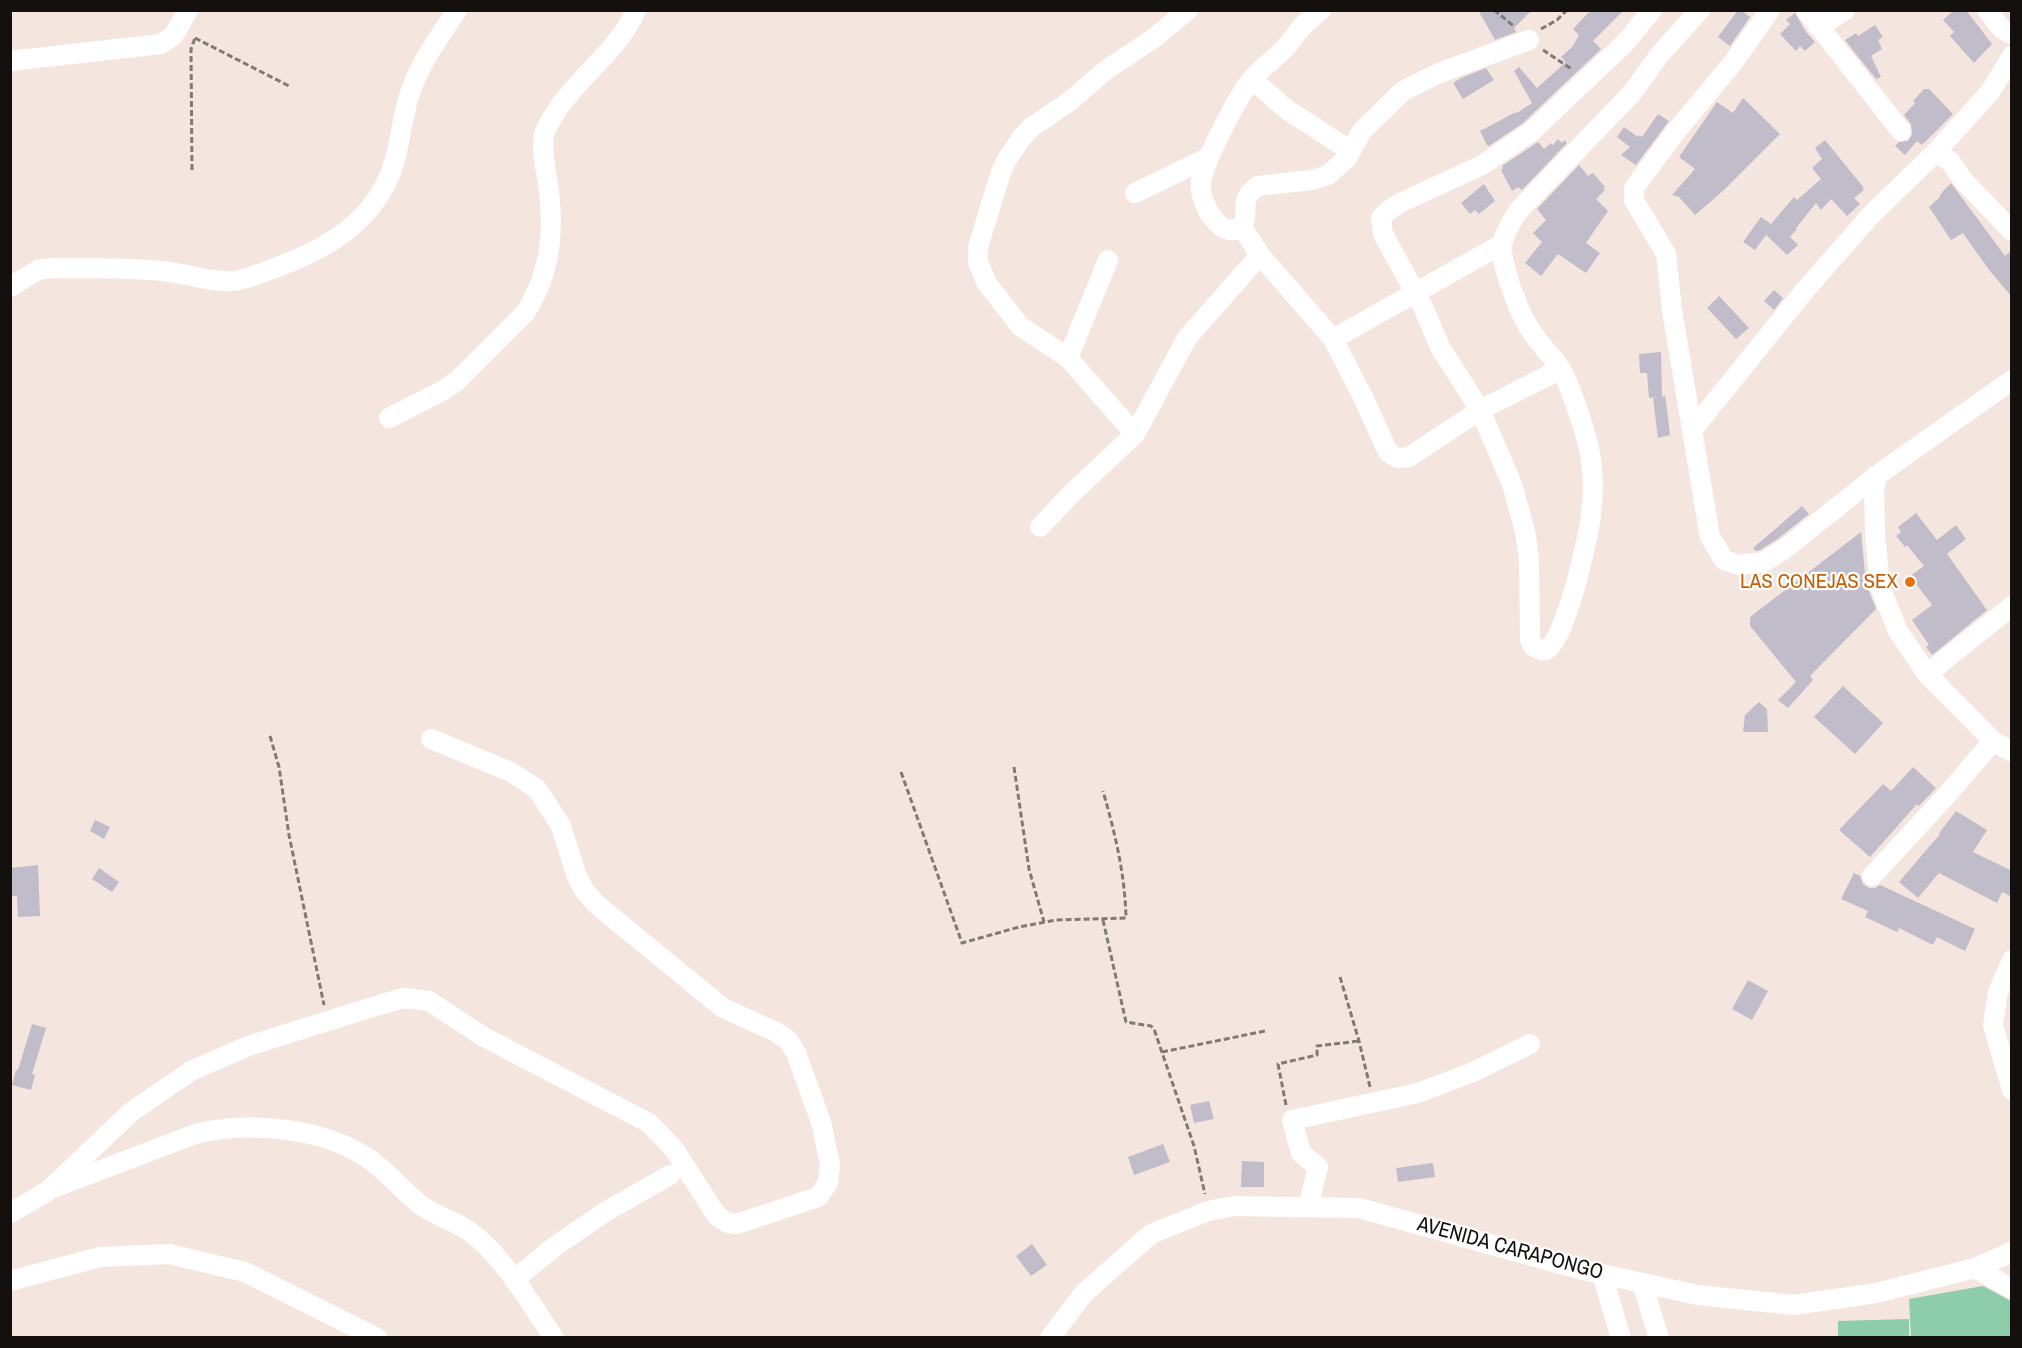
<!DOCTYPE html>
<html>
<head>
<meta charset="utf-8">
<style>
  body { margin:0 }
  #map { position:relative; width:2022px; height:1348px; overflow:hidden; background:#f4e6de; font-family:"Archivo Narrow",sans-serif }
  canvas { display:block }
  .frame { position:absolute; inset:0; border:12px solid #14100d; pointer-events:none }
</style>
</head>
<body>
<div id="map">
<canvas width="2022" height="1348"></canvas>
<div class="frame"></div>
</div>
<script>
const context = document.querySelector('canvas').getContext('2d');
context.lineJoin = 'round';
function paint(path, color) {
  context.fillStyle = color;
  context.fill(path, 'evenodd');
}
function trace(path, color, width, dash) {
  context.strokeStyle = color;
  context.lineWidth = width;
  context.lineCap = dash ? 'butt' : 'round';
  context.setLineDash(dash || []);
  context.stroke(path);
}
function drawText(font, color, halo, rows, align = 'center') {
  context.font = font + ' "Archivo Narrow",sans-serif';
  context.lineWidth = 4.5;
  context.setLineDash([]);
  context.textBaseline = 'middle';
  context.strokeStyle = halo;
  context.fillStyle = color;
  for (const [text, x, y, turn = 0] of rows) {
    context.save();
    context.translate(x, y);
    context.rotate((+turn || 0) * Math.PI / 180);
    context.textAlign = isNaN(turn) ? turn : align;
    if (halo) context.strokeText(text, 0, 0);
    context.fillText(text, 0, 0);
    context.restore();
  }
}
paint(new Path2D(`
  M1983,1286L2011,1301V1337H1911L1909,1299Z
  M1909,1319V1337H1838V1321Z`), '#8dcdab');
paint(new Path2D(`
  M1478,10H1532L1514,28L1516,32L1495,40Z
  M1591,10H1624L1593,41L1601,49L1523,123L1489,146L1487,145L1480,131L1516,112L1517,113L1532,103L1514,71L1519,67L1537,88L1566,62L1561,57L1573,46L1579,35L1573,29Z
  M1738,10H1741L1750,17L1730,46L1718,37Z
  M1954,10H1966L1992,44L1974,63L1950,36L1954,32L1943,20Z
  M1795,13L1806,32L1815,42L1805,51L1800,46L1796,51L1780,34L1790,24L1786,20Z
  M1875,25L1883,37L1878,40L1882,49L1871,56L1881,77L1876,79L1845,40L1856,33L1858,36Z
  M1486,68L1494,80L1463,99L1453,83L1461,78Z
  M1924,89H1929L1953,114L1922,145L1917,141L1905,155L1895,146L1899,142L1908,141L1912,135L1911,124L1904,115L1915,103L1913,101Z
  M1743,98L1780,134L1724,190L1695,215L1679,197L1672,195L1695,169L1679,157L1717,102L1733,113Z
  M1658,114L1669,121L1636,165L1621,155L1630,147L1617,137L1624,127L1638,137L1639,135L1642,137Z
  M1558,139L1562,143L1564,140L1567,143L1522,190L1518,187L1512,191L1501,170L1503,168L1502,166L1538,142L1544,149L1551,143L1553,145Z
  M1825,140L1864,188L1862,189L1864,190L1854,198L1860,204L1847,216L1831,199L1821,210L1816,203L1796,228L1797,229L1790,237L1798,245L1787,255L1766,235L1755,250L1743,242L1761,217L1771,224L1794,197L1797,200L1821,179L1812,168L1822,159L1815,148Z
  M1579,165L1588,176L1593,173L1605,187L1603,189L1605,190L1596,199L1608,211L1586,243L1600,253L1586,273L1558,254L1541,276L1525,263L1542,242L1533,233L1546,220L1537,209Z
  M1951,183L2005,256L2012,250V297L1989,270L1963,233L1951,240L1929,207L1939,198L1942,192Z
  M1484,184L1495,201L1479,214L1475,210L1470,214L1461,203Z
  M1774,290L1783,298L1774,310L1764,301Z
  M1719,296L1749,328L1736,339L1707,308Z
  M1661,352L1662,397L1665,396L1666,401L1670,435L1658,438L1653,398L1659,397L1649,398L1647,373H1640L1639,354Z
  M1802,506L1809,514L1779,538L1760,550L1756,551L1753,548Z
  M1916,513L1937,540L1956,525L1966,539L1947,554L1987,610L1932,655L1926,647L1929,645L1912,620L1932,605L1910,576L1924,566L1907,545L1905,547L1896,536L1901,532L1898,527Z
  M1861,532L1865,573L1869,591L1876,609L1810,676L1813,680L1788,708L1778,700L1796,682L1750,626V617Z
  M1843,686L1883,723L1855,754L1814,717Z
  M1759,702L1767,709L1768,732H1743L1745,715Z
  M1913,767L1936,788L1919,806L1917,804L1870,857L1839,830L1883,784L1891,791Z
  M1956,811L1987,830L1973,852L2012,871V897L2002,892L1997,903L1939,873L1918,898L1899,882L1940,834L1939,833Z
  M95,820L110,827L104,839L90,831Z
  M38,865L40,916L18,917L17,896H10V868Z
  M99,868L119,882L112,892L92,879Z
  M1854,873L1860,876L1863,884L1869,888H1875L1880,885L1975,929L1965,951L1937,937L1933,945L1899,928L1897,932L1865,917L1868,911L1841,899Z
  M1748,980L1768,991L1752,1020L1732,1009Z
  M32,1024L46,1028L32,1074L35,1075L31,1090L12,1085L16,1070H18Z
  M1209,1101L1214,1119L1194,1123L1190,1105Z
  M1163,1144L1170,1162L1134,1175L1128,1157Z
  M1242,1161L1264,1162V1187H1241Z
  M1433,1163L1435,1177L1398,1182L1396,1168Z
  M1032,1244L1047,1265L1031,1276L1016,1256Z`), '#c1bcc9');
trace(new Path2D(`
  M1494,10L1515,27
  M1541,29L1557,20L1567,10
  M195,38L289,86
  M1543,50L1573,70
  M192,170L191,49L195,38
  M270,736L279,767L289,835L324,1005
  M1014,767L1029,869L1044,922
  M901,772L962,943L1019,927L1056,920L1126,918C1125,874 1115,833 1103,791
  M1103,920L1126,1022L1151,1026L1154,1029L1194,1146L1205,1194
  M1340,977L1359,1041L1370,1087
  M1162,1052L1265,1031
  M1286,1105L1278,1064L1317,1055V1046L1359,1041`), '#827973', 3, [6, 3]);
trace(new Path2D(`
  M1321,10C1314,16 1306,22 1300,29C1295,35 1291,42 1286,47C1276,58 1262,67 1252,79C1237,98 1206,157 1201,181C1197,201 1224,248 1244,223C1248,206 1240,198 1258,186L1312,180L1328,175L1347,158L1362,131L1403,91L1439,73L1529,40
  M1652,10L1625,43L1531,132L1482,165L1400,203L1389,210L1381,218L1383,234L1423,307L1440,347L1480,410L1512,484L1525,531L1529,558L1530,639L1533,646L1541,650H1546C1560,642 1571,600 1576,584C1589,534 1600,492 1587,440C1582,423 1569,382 1560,368C1552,356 1542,347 1534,335C1520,317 1502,269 1502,246C1503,234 1513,219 1520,209L1632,93L1660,54L1700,10
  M1770,10L1732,64L1677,130L1634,188V200L1666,254L1672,310L1710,537L1724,560L1739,565L1764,562L1786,548L1876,476L2012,380
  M1806,10L1901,131
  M1987,10L2002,29L2012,34
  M1818,27L1845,10
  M10,61L161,44L174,35L188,10
  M1252,79L1286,109L1351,151
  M1935,153L1950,161L1963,180L2012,231
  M1135,193L1209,157
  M1241,226L1260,255L1333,339L1363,397L1388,452L1397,458L1409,457L1480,410L1561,369
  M10,287L38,270L52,268C91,269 131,267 170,272C191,275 212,283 233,281C246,280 259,274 272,269C317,253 362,230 385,185C400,157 400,123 410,93C420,63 439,37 457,10
  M1333,339L1502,244
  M1068,358L1108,260
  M389,418L444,390L457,381L525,313C550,275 555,230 548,185C546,170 541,151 544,135C546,125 554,116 559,107C582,75 621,46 636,10
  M1693,429L1806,289L1871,215L1935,153L1990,92L2012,56
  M1135,434L1068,358L1020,326L986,282L978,262V247L1000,175L1006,161L1022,137L1032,127L1070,101L1106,70L1154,38L1188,10
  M1876,476L1874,493L1875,534L1880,587L1898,631L1927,674L1993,741L2012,752
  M1040,527L1071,494L1135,434L1187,338L1260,255
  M1927,674L2012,606
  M1872,876L1946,796L1993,741
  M2012,960L1998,992L1993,1025L2012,1090
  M56,1187L198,1133C251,1122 320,1127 366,1157C385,1169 400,1188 417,1202C432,1215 453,1220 469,1231C502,1254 531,1304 554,1338
  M1308,1207L1318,1167L1301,1153L1292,1120L1418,1093L1473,1072L1530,1044
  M10,1213L48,1191L131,1112L191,1071L248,1046L379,1005L404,998L429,1001L484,1037L649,1123L674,1149L717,1216L728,1223L737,1224L818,1197L828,1183L830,1164L821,1122L796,1053L788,1040L774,1031L723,1008L596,904L584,890L576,874L561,826L537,789L511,772L431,739
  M1975,1268L2012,1289
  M1602,1274L1621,1338
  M514,1280L554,1247L605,1212L670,1175
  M10,1281L100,1257L169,1254L245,1272L377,1338
  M1642,1283L1659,1338
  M1050,1338L1084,1293L1151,1234L1208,1211L1234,1206L1359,1208L1583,1270L1698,1295L1794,1305L1876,1293L1975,1268L2012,1252`), '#fff', 20);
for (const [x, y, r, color] of [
  [1910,582,6,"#e8710a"]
]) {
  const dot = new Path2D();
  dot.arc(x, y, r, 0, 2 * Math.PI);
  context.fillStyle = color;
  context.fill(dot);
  trace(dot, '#fff', 2);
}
drawText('21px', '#c56008', '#fff', [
  ["LAS CONEJAS SEX",1898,582]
], 'right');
drawText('21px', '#14100d', '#fff', [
  ["AVENIDA CARAPONGO",1510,1249,15]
]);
</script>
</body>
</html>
